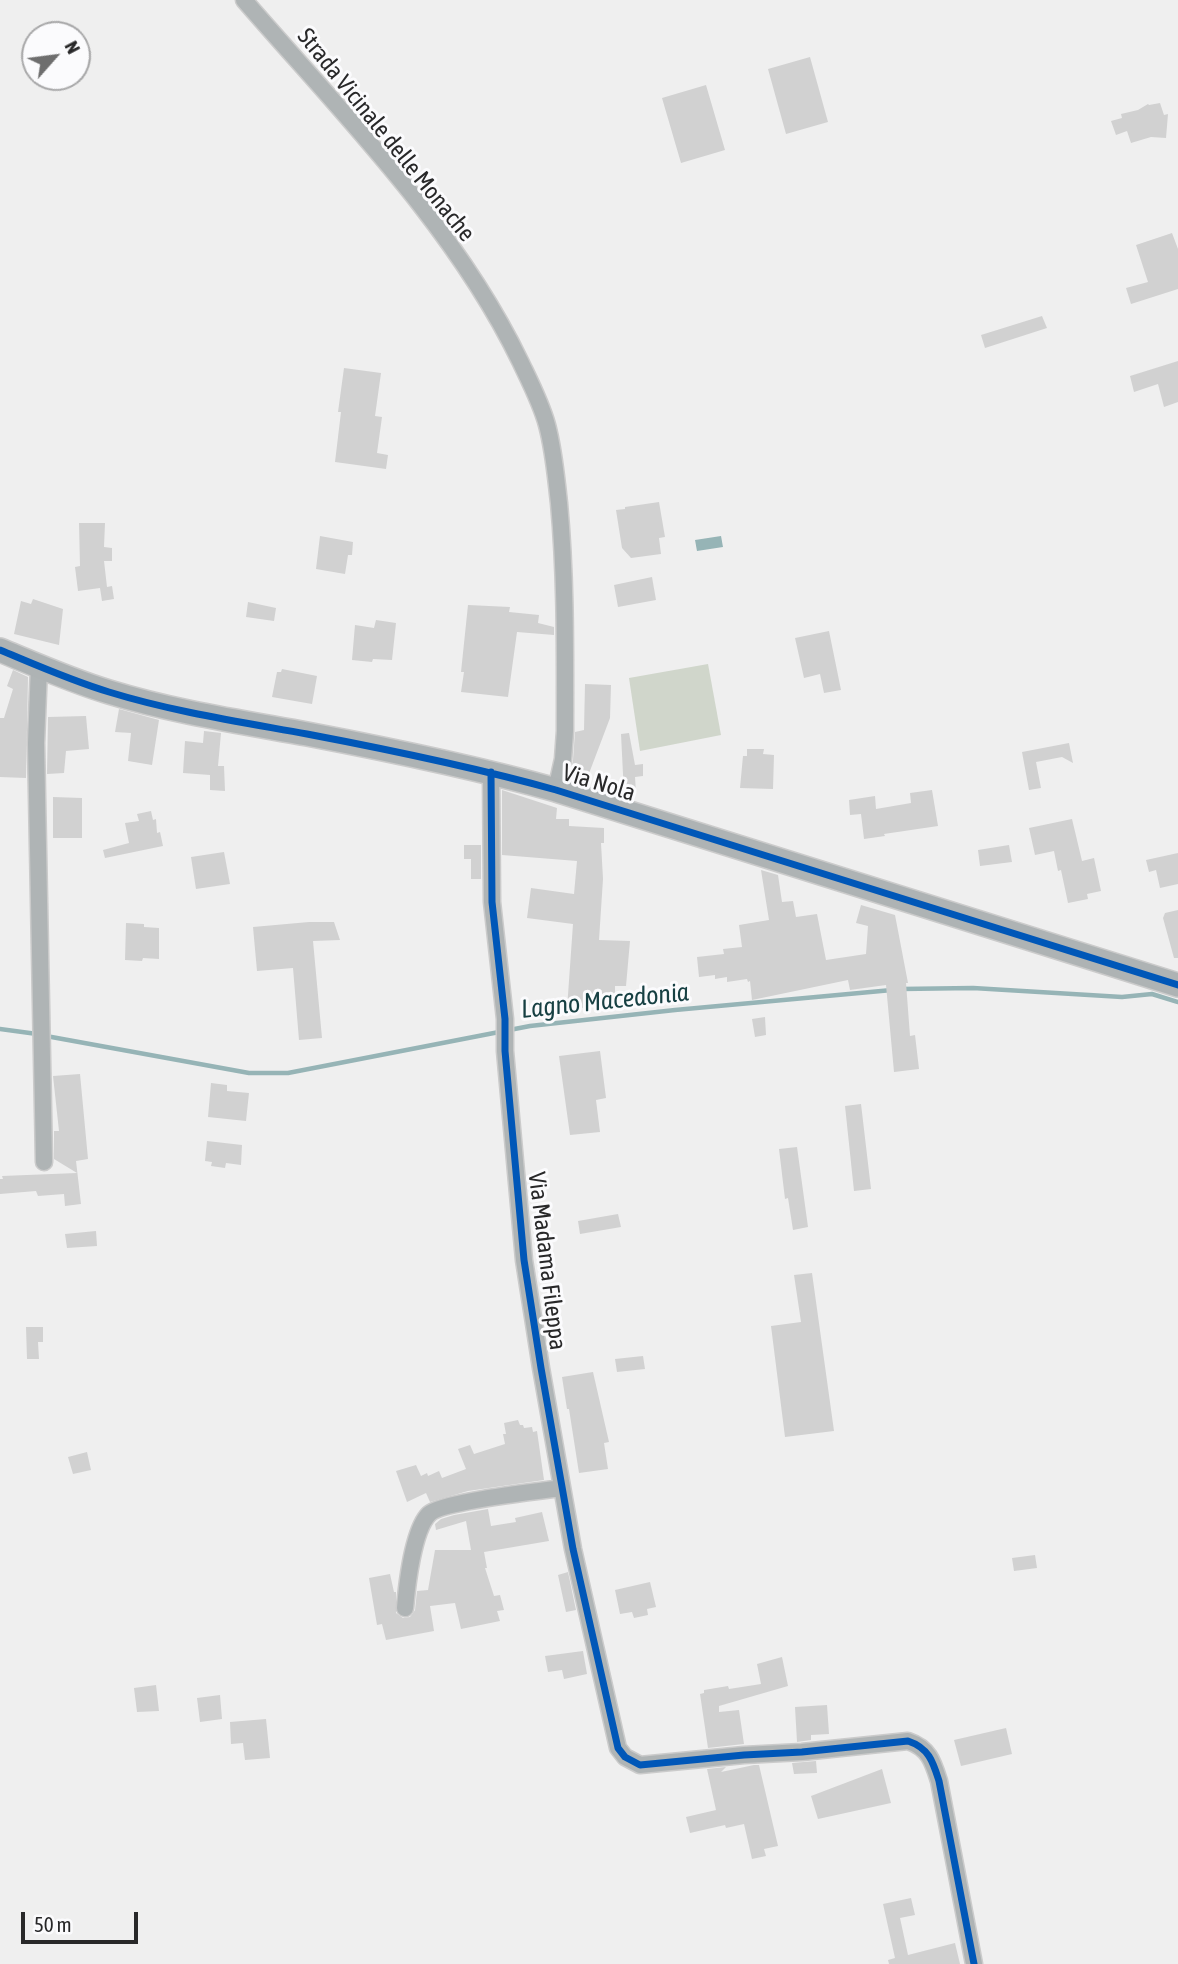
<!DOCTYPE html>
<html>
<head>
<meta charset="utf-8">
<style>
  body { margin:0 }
  #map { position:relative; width:1178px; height:1964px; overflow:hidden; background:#efefef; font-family:"Asap Condensed",sans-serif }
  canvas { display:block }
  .north { position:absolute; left:21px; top:21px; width:70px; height:70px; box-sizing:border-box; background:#fbfbfd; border:2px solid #a7a7a8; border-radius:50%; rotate:62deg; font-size:19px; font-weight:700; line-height:28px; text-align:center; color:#282829 }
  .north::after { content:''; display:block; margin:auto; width:24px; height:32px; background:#6e6e6e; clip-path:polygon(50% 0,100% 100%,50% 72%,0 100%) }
  .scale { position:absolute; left:21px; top:1912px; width:117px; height:32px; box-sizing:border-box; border:4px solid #282829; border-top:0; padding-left:9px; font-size:21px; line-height:24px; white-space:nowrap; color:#282829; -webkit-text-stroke:5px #fbfbfd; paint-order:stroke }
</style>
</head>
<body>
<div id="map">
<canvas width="1178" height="1964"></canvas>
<div class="north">N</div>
<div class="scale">50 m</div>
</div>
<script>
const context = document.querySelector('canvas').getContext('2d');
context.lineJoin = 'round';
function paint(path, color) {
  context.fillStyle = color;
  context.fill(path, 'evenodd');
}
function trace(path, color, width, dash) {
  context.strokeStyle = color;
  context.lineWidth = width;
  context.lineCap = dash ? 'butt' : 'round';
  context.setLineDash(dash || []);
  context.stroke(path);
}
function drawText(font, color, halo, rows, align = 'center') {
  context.font = font + ' "Asap Condensed",sans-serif';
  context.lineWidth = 6;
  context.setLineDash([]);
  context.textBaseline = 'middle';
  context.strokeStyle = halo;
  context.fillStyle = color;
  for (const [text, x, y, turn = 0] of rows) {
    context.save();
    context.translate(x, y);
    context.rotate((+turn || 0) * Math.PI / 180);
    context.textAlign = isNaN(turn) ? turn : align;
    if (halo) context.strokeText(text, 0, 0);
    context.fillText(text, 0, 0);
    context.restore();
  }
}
paint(new Path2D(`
  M708,664L721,735L640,751L629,678Z`), '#d0d6cb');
paint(new Path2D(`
  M721,536L723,547L697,551L695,540Z`), '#96b4b6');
trace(new Path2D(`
  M901,989L973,988L1122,997L1152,994L1178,1002
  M0,1029L37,1034
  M46,1036L249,1073H288L530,1026L675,1010L892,990`), '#96b4b6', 4.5);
paint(new Path2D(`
  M810,57L828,122L786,134L768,69Z
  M706,85L725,150L681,163L662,98Z
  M1160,103L1164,115L1168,114L1166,138L1151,137L1131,143L1127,131L1116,135L1111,121L1122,118L1121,114L1138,110L1148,104L1149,105Z
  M1172,233L1178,249V289L1131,304L1126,288L1148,282L1136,245Z
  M1042,316L1047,328L985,348L981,335Z
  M1178,361V402L1164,407L1158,384L1134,392L1130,376Z
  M344,368L381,373L375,416L382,417L377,453L388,455L386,469L335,462L341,412H338Z
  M659,502L665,537L659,538L661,554L631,558L622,548L616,510L625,509V507Z
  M79,523H105L104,547L112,548V561H104L107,587L112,586L114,599L102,601L100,588L78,591L75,567L80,566Z
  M320,536L353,542L352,555H348L345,574L316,569Z
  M652,577L656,600L618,607L614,585Z
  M33,599L63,609L59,645L14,634L21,601L31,604Z
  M248,602L276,608L274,621L246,617Z
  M468,605L510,607L509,612L539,615L538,623L554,627V635L517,632L508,697L461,692L464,672H461Z
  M376,620L396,623L392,660L373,659L372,662L352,660L355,625L374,628Z
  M829,631L841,690L824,693L820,674L804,678L795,638Z
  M282,669L317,676L312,704L272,697L277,672H281Z
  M13,670L28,677L26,778L0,777V718H4L13,689L7,686Z
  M585,684L611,685L610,718L585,784L569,779L573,760L575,732L584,730Z
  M119,709L159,720L152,765L128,761L131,733L115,732Z
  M86,716L89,749L66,751L64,773L47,774L48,717Z
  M204,731L221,733L218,766H224L225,791L210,790V775L183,773L185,741L203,743Z
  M629,733L635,765L643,764V776L635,777L636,793L624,794L621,734Z
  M1069,743L1073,763L1062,757L1036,762L1041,788L1029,790L1022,752Z
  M747,749H764L763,754L774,755L773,789L740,788L743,756H747Z
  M502,790L557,808L556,819H569V826L604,828V843H601L603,879L599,940L630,941L626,986H615V997L607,999V1006L567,1009L573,924L527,918L531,888L574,894L577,861L502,855Z
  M932,790L938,826L884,834L885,836L864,839L861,814L850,815L849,800L875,796L876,809L911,803L910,793Z
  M53,797L82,798V838H53Z
  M151,811L153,820L156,819L157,833L160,832L163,846L105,858L103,850L129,843L125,823L139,821L137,814Z
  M1072,819L1082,861L1094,858L1101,891L1087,894L1088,899L1068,903L1061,870L1058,871L1054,851L1035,855L1029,828Z
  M464,845H481V879H471V859H464Z
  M1009,845L1012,862L980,866L978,850Z
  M224,852L230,884L196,889L191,857Z
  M1178,853V884L1160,888L1156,870L1149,872L1146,860Z
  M761,870L778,875L782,902L793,901L796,917L817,914L826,960L866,954L868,926L856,923L861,905L895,915L908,983H906L910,1036L915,1035L919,1069L894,1072L886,985L850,990L848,980L752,1000L750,981L748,982L747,979L727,982V977L715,979V975L699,977L697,957L724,954L723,949L742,947L739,925L769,920Z
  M1178,910V958H1174L1163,918L1165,913Z
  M309,922H334L340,940L313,941L322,1038L299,1040L293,968L257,971L253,927Z
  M126,923L144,924V927L159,928V959L143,958L142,961L125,960Z
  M765,1017L766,1035L755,1037L752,1019Z
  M600,1051L606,1098L596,1100L600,1132L570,1135L559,1056Z
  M80,1074L88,1159L76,1161L81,1204L65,1206L64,1194L38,1196L36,1191L0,1194V1179H3L2,1176L77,1173L54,1159V1131H59L53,1076Z
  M211,1083L227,1085V1091L249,1093L246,1121L208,1117Z
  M861,1104L871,1189L854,1191L845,1106Z
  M207,1141L242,1145L241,1165L226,1163L225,1168L211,1166L212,1162L205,1161Z
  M797,1147L808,1227L793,1230L788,1198L785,1199L779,1149Z
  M618,1214L621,1227L580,1234L578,1221Z
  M96,1231L97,1246L67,1248L65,1234Z
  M812,1273L834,1431L785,1437L771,1326L801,1322L794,1275Z
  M26,1327H43V1342H38L39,1359H27Z
  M643,1356L645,1369L617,1372L615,1359Z
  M593,1372L609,1442L604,1443L608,1469L579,1473L569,1409H567L562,1377Z
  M518,1420L520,1425H523L524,1428L532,1427L533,1432L537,1431L544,1480L468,1491L430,1502L426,1493L407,1502L396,1471L416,1465L421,1476L427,1473L428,1476L439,1471L442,1478L466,1469L458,1449L470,1445L474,1454L505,1444L503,1434H506L504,1423Z
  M87,1452L91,1470L73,1474L68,1457Z
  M488,1509L491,1526L516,1522L515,1518L542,1512L549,1541L484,1552L487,1568H485L494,1596L500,1595L504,1610L497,1611L500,1621L461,1629L455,1603L430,1606L434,1631L386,1640L382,1624L377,1625L369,1578L390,1574L394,1592H396V1613L403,1618L410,1617L415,1610L417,1591L428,1590L435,1550H471L466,1521L436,1530L435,1524L441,1519L454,1515Z
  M1035,1555L1037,1568L1014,1571L1012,1558Z
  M568,1572L576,1610L566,1612L558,1575Z
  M650,1582L656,1607L647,1609L648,1615L634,1618L632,1612L620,1614L615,1590Z
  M583,1651L587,1674L564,1679L562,1670L548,1672L545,1656Z
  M782,1657L788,1686L719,1706V1712L739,1710L744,1744L708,1748L700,1694L704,1693V1690L728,1686L729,1689L761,1684L757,1664Z
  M156,1685L159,1711L137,1712L134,1688Z
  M220,1695L222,1719L200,1722L197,1698Z
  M827,1705L829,1734L811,1735V1740L797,1742L795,1707Z
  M266,1719L270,1758L245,1760L243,1743L231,1744L230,1722Z
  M1006,1728L1012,1754L961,1766L954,1740Z
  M816,1761L817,1773L794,1774L792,1763Z
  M754,1765H759L778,1846L764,1849L766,1856L752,1859L744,1824L726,1828L725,1825L690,1833L686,1817L716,1810L707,1769L726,1767L721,1772Z
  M882,1769L891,1803L818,1819L811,1796Z
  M911,1898L915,1915L900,1918L908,1955L955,1943L960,1964H889L888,1960L895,1958L883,1904Z`), '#d1d1d1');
const street = new Path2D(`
  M244,0C341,112 455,226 520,361C530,382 541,403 547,425C554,451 556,477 559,503C566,579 565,655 565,731L563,759L556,790
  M39,667L36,743L44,1162
  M491,772L492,902L505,1019V1051L524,1260L541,1368L573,1549L618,1748L625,1757L640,1765L744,1755L802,1752L908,1741C929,1748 933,1762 939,1781L974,1964
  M405,1608C407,1585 413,1530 429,1514C441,1502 539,1491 562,1488`);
const secondary = new Path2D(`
  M0,650C36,665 72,681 109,692C174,712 241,722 307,734C391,750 474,767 556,790L1178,985`);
trace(street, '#cbcbcb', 19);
trace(secondary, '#cbcbcb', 26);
trace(street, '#afb4b5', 16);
trace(secondary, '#aeb3b4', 23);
trace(new Path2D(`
  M0,650C36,665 72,681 109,692C174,712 241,722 307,734C391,750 474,767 556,790L1178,985
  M491,772L492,902L505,1019V1051L524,1260L541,1368L573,1549L618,1748L625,1757L640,1765L744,1755L802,1752L908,1741C929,1748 933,1762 939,1781L974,1964`), '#0057b8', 7);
drawText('24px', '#282829', '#fbfbfd', [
  ["Strada Vicinale delle Monache",386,135,51],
  ["Via Nola",599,783,17],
  ["Via Madama Fileppa",547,1261,83]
]);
drawText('italic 26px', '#174043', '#fbfbfd', [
  ["Lagno Macedonia",605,1001,-6]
]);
</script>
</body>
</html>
